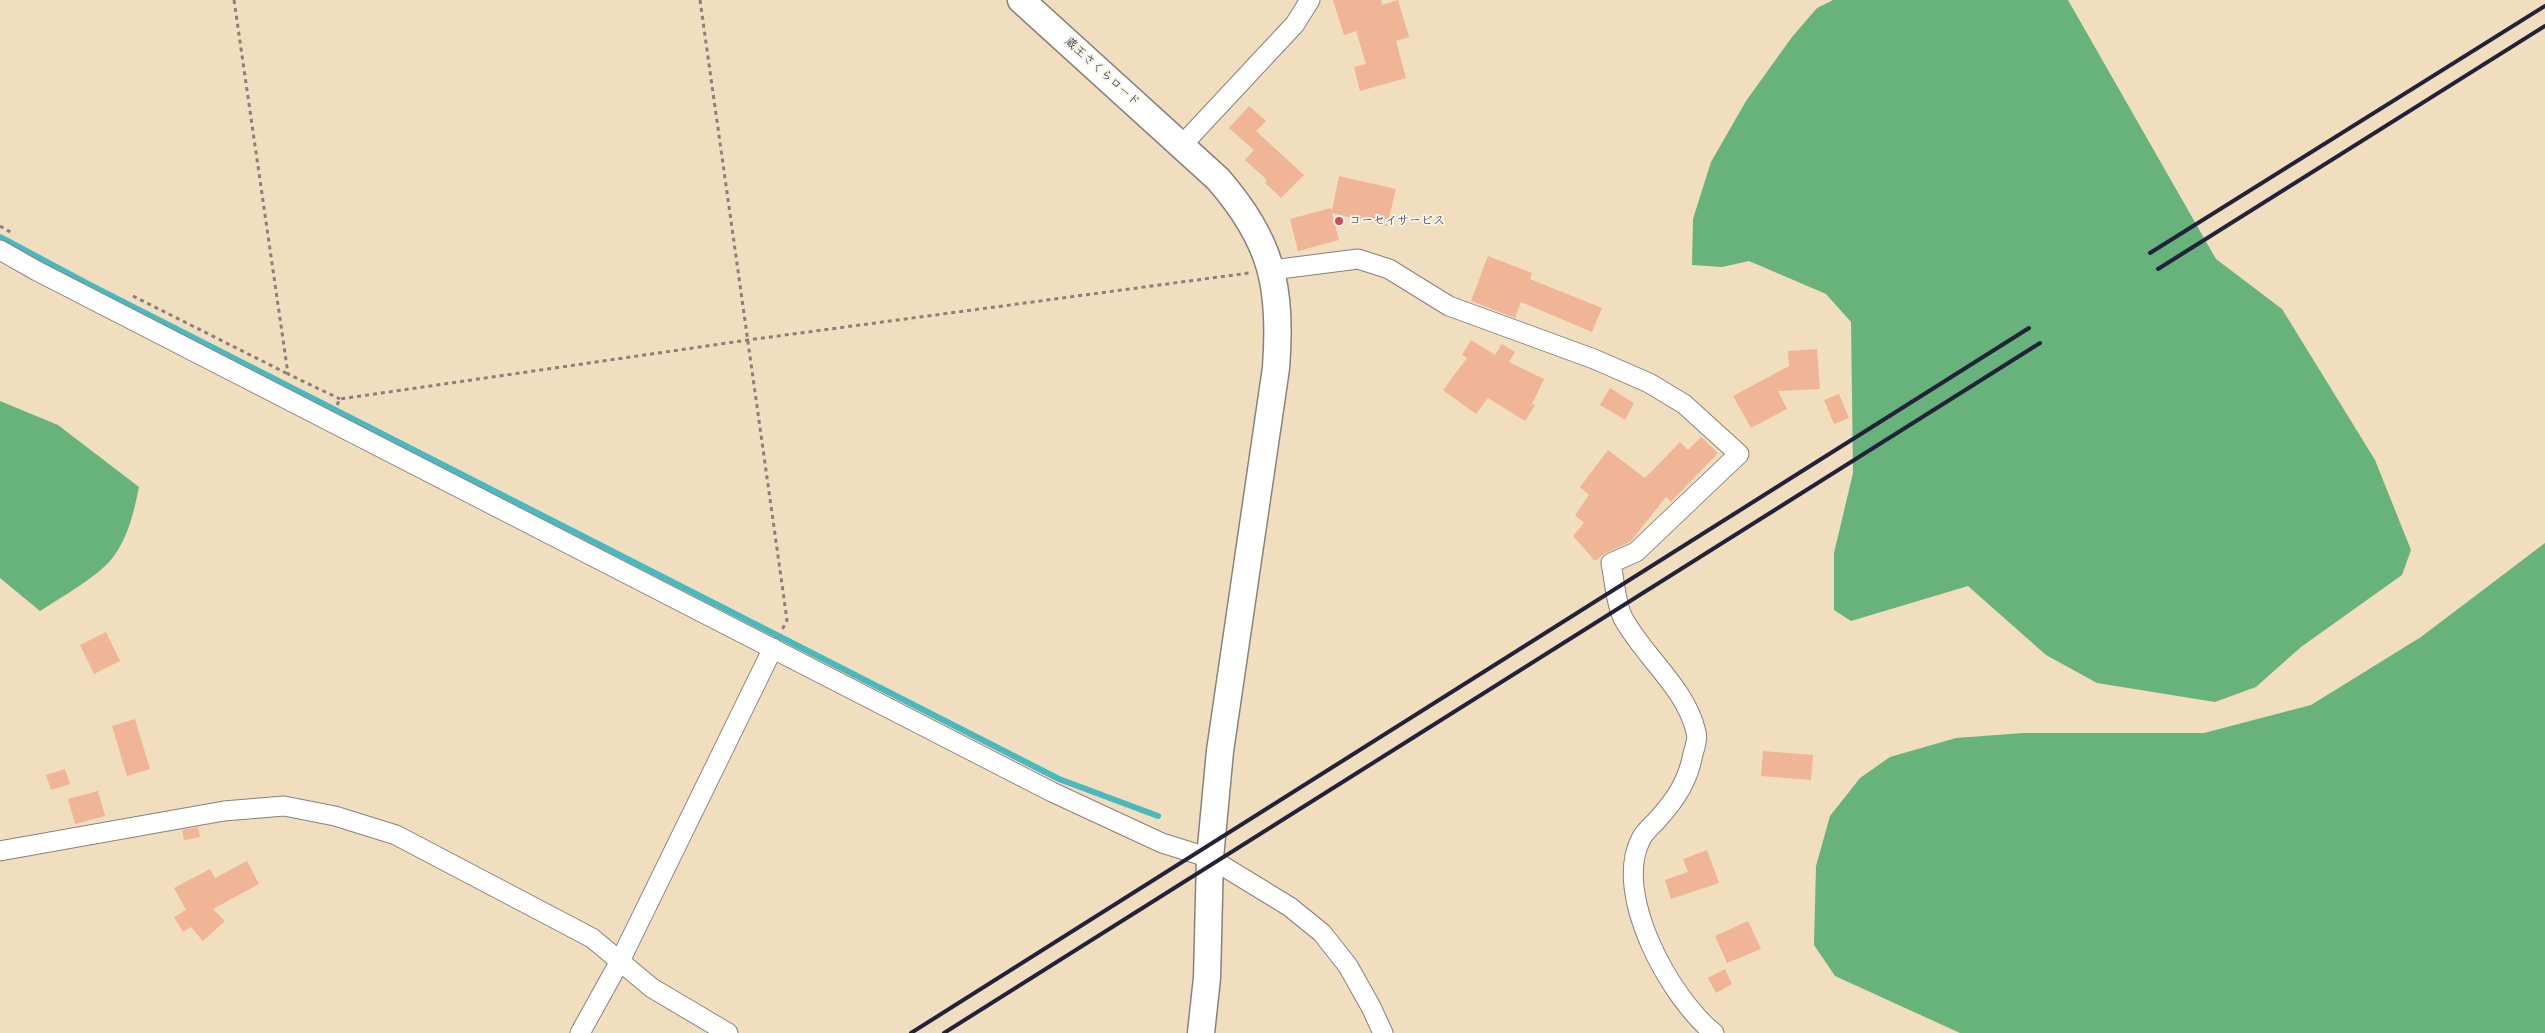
<!DOCTYPE html>
<html>
<head>
<meta charset="utf-8">
<style>
  body { margin:0 }
  canvas { display:block; background:#f0debe }
</style>
</head>
<body>
<canvas width="2545" height="1033"></canvas>
<script>
const context = document.querySelector('canvas').getContext('2d');
context.lineJoin = 'round';
function paint(path, color) {
  context.fillStyle = color;
  context.fill(path, 'evenodd');
}
function trace(path, color, width, dash) {
  context.strokeStyle = color;
  context.lineWidth = width;
  context.lineCap = dash ? 'butt' : 'round';
  context.setLineDash(dash || []);
  context.stroke(path);
}
function drawText(font, color, halo, rows, align = 'center') {
  context.font = font + ' "Balsamiq Sans","Klee One",sans-serif';
  context.lineWidth = 4;
  context.setLineDash([]);
  context.textBaseline = 'middle';
  context.strokeStyle = halo;
  context.fillStyle = color;
  for (const [text, x, y, turn = 0] of rows) {
    context.save();
    context.translate(x, y);
    context.rotate((+turn || 0) * Math.PI / 180);
    context.textAlign = isNaN(turn) ? turn : align;
    if (halo) context.strokeText(text, 0, 0);
    context.fillText(text, 0, 0);
    context.restore();
  }
}
paint(new Path2D(`
  M1833,0H2068L2216,259L2282,309L2375,460L2411,550L2402,575L2301,647L2256,687L2215,702L2097,683L2046,655L1968,586L1851,621L1834,610V553L1853,473L1851,322L1826,294L1749,261L1722,267L1692,265L1693,219L1711,162L1746,101L1792,37L1817,8Z
  M0,401L58,425L139,487C134,511 129,535 114,556C101,575 60,598 40,611L0,578Z
  M2545,543V1033H1960L1835,976L1814,945L1816,866L1830,816L1860,778L1890,757L1956,738L2023,733H2204L2311,705L2421,637Z`), '#68b37c');
trace(new Path2D(`
  M0,237L88,284L1059,779L1158,816`), '#49b8bf', 6);
paint(new Path2D(`
  M1333,0H1381L1382,5L1398,0L1409,37L1396,41L1406,78L1360,91L1354,67L1366,64L1356,31L1344,35Z
  M1249,106L1266,121L1256,131L1304,175L1281,198L1265,183L1267,180L1245,160L1254,150L1229,128Z
  M1339,176L1396,189L1387,226L1332,213L1339,240L1298,251L1290,219L1331,208L1332,211Z
  M1488,256L1532,273L1530,279L1602,308L1592,332L1521,302L1515,318L1471,301Z
  M1471,340L1495,355L1502,344L1515,352L1509,362L1544,379L1532,404L1535,405L1525,421L1488,398L1476,414L1443,390L1467,358L1462,355Z
  M1817,349L1820,389L1778,391L1787,409L1751,428L1733,396L1789,366L1788,351Z
  M1610,388L1634,403L1625,420L1600,405Z
  M1839,394L1849,418L1834,424L1824,400Z
  M1701,437L1718,453L1671,502L1666,497L1630,542L1606,553L1595,561L1573,536L1584,523L1575,515L1589,495L1580,487L1608,450L1645,478L1680,442L1688,450Z
  M106,632L120,661L94,674L80,645Z
  M135,719L150,769L127,776L112,726Z
  M1763,751L1813,755L1811,780L1761,776Z
  M65,769L70,784L51,790L46,775Z
  M98,791L105,816L75,824L68,799Z
  M198,827L200,837L184,840L182,830Z
  M1707,850L1719,883L1671,899L1665,880L1688,872L1683,859Z
  M247,861L259,884L213,909L225,921L203,941L191,927L183,932L174,917L186,910L174,888L210,869L215,878Z
  M1748,921L1761,949L1727,963L1715,936Z
  M1725,969L1732,984L1716,993L1708,978Z`), '#f0b597');
const street = new Path2D(`
  M1183,144L1295,24L1310,0
  M0,250L37,271L1052,792L1162,843L1210,858L1290,907L1322,933L1348,966L1371,1007L1383,1033
  M1272,270L1358,259L1389,269L1449,306L1594,359L1649,383L1684,404L1739,454L1636,552L1611,563C1614,578 1616,605 1623,618C1644,657 1686,688 1696,732C1698,738 1695,747 1693,754C1688,781 1676,799 1658,819C1653,825 1644,832 1641,839C1612,894 1671,999 1714,1033
  M0,851L224,811L284,806L335,816L396,835L592,938L652,988L728,1033
  M580,1033L620,961L773,648`);
const secondary = new Path2D(`
  M1021,0L1218,179C1272,241 1282,286 1276,368L1220,751L1210,858L1207,978L1201,1033`);
trace(street, '#89807c', 21);
trace(secondary, '#89807c', 29);
trace(new Path2D(`
  M234,0L288,374L340,399
  M700,0L787,620L781,632
  M0,226L12,233
  M133,296L288,374
  M337,405L340,399L748,340L1249,273`), '#89807c', 3, [4, 4]);
trace(street, '#fff', 19);
trace(secondary, '#fff', 26);
trace(new Path2D(`
  M2150,253L2545,6
  M2158,269L2545,26
  M911,1033L2029,328
  M944,1033L2040,343`), '#22223b', 4);
for (const [x, y, r, color] of [
  [1339,221,5,"#d1495b"]
]) {
  const dot = new Path2D();
  dot.arc(x, y, r, 0, 2 * Math.PI);
  context.fillStyle = color;
  context.fill(dot);
  trace(dot, '#f7f3e8', 2);
}
drawText('12px', '#22223b', '#f7f3e8', [
  ["蔵王さくらロード",1102,72,42]
]);
drawText('12px', '#22223b', '#f7f3e8', [
  ["コーセイサービス",1349,221]
], 'left');
</script>
</body>
</html>
